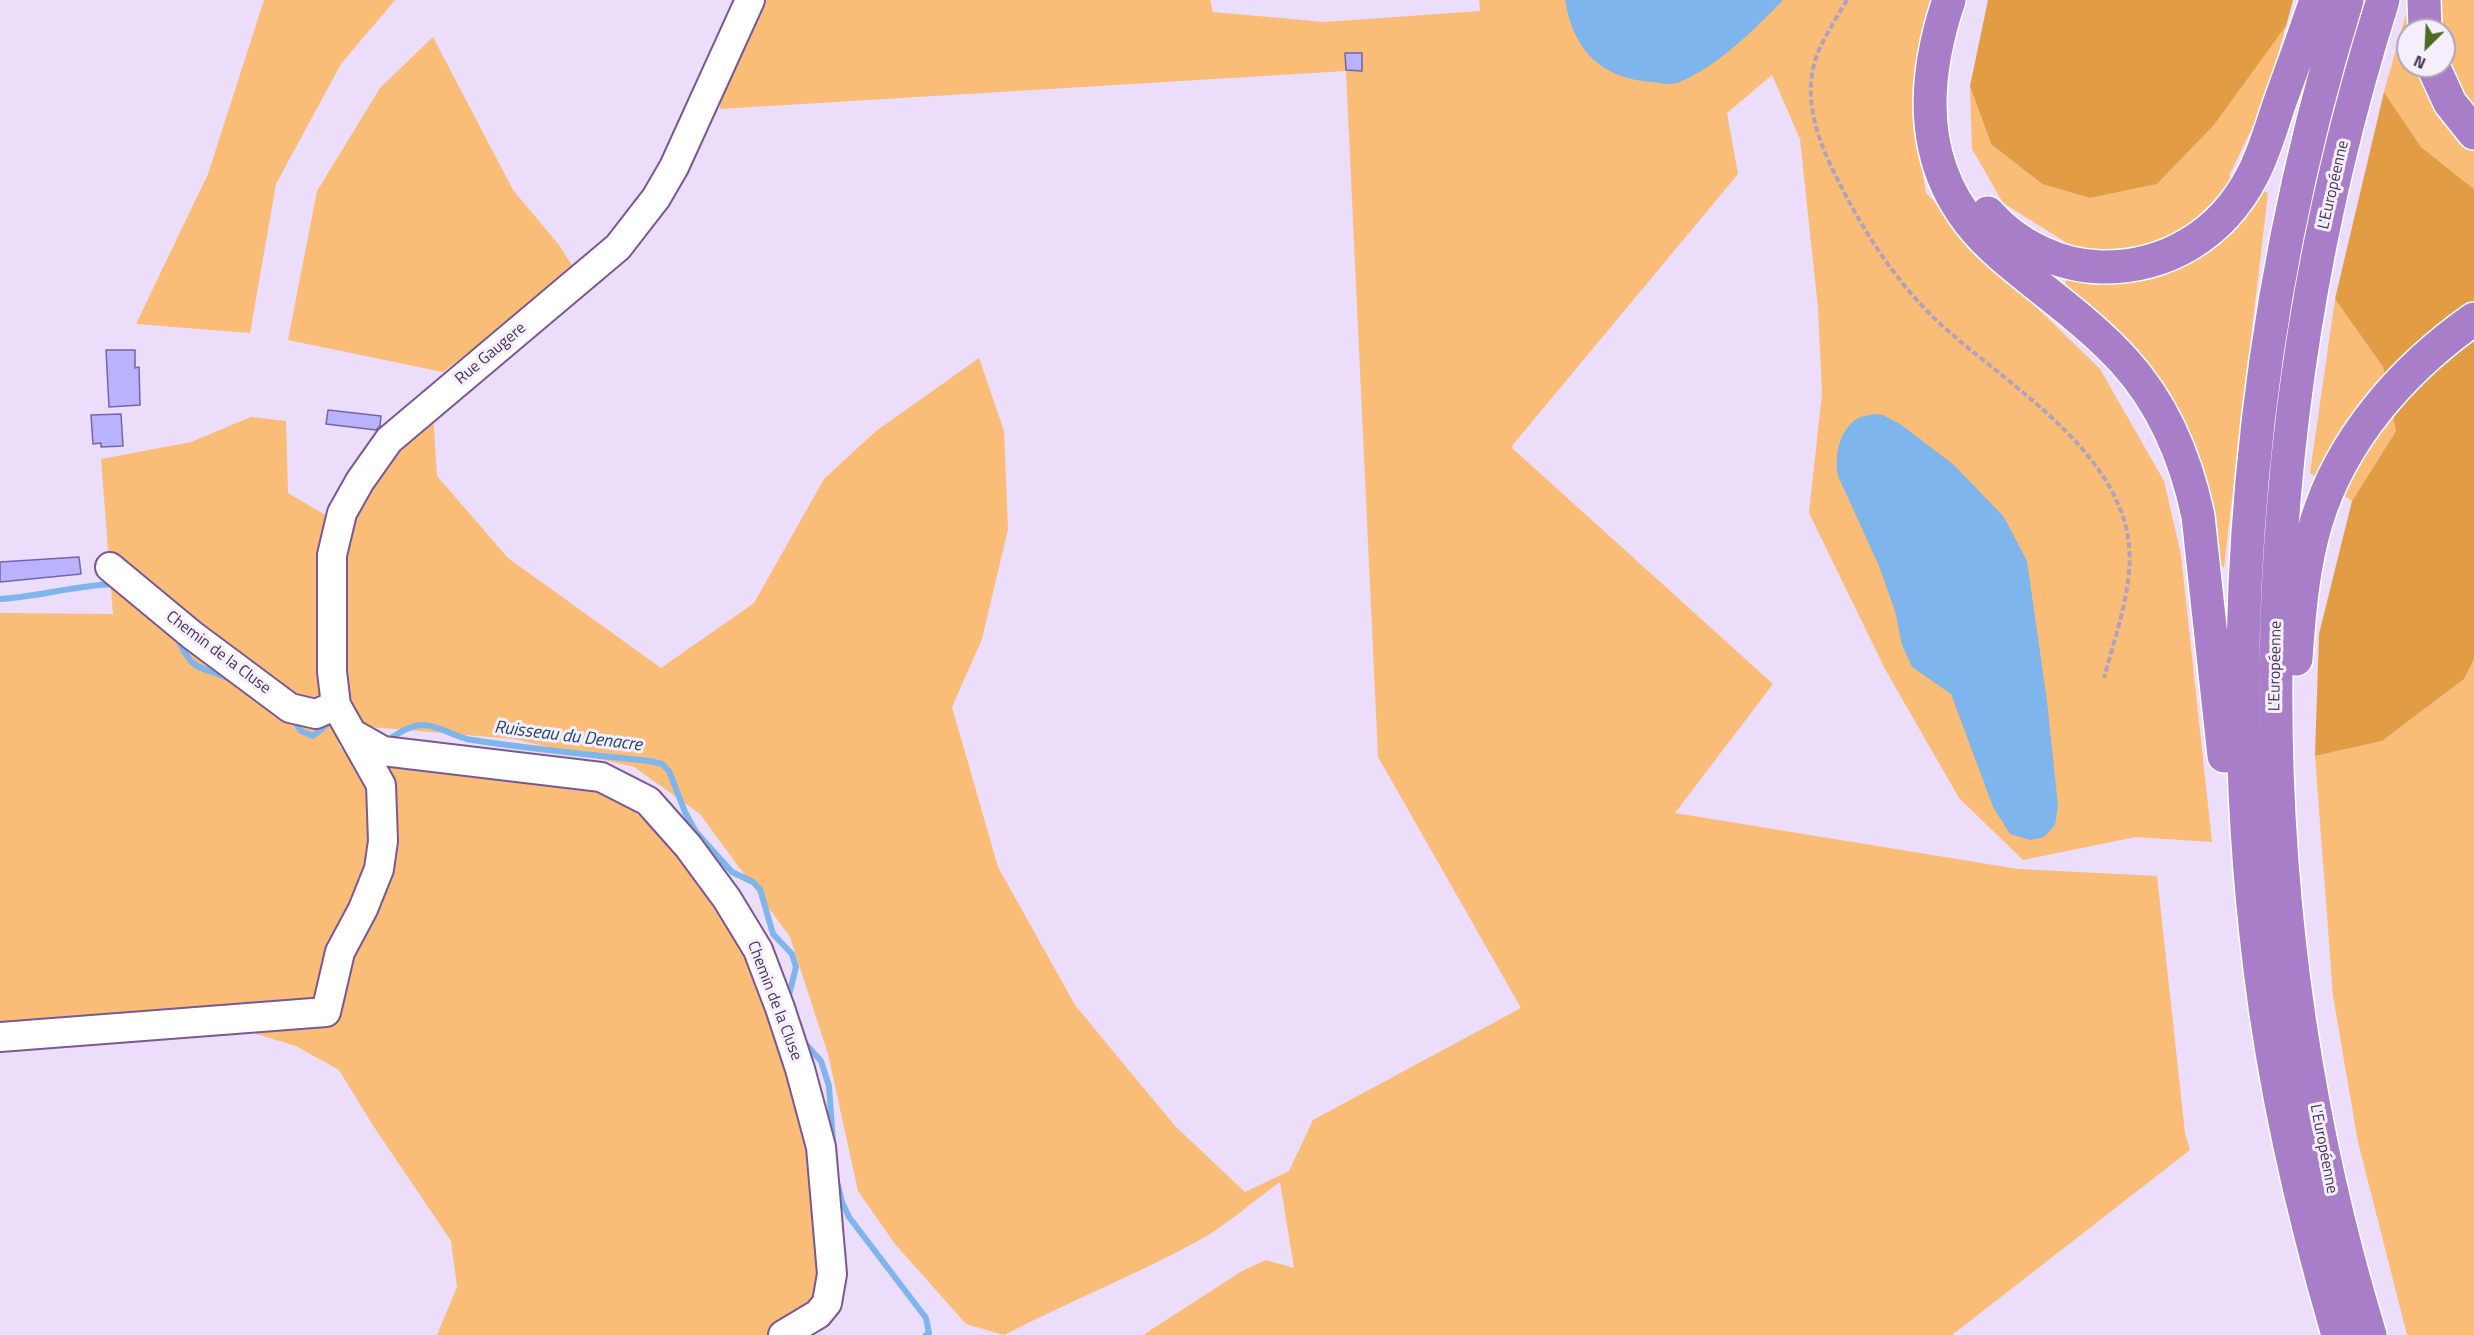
<!DOCTYPE html>
<html>
<head>
<meta charset="utf-8">
<style>
  body { margin:0 }
  #map { position:relative; width:2474px; height:1335px; overflow:hidden; background:#ecddfa; font-family:"Titillium Web",sans-serif }
  canvas { display:block }
  .north { position:absolute; left:2396px; top:18px; width:60px; height:60px; box-sizing:border-box; background:#f5eefc; border:2px solid #afa4b8; border-radius:50%; rotate:204deg; font-size:16px; font-weight:700; line-height:24px; text-align:center; color:#453552 }
  .north::after { content:''; display:block; margin:auto; width:21px; height:27px; background:#4b6b21; clip-path:polygon(50% 0,100% 100%,50% 72%,0 100%) }
</style>
</head>
<body>
<div id="map">
<canvas width="2474" height="1335"></canvas>
<div class="north">N</div>
</div>
<script>
const context = document.querySelector('canvas').getContext('2d');
context.lineJoin = 'round';
function paint(path, color) {
  context.fillStyle = color;
  context.fill(path, 'evenodd');
}
function trace(path, color, width, dash) {
  context.strokeStyle = color;
  context.lineWidth = width;
  context.lineCap = dash ? 'butt' : 'round';
  context.setLineDash(dash || []);
  context.stroke(path);
}
function drawText(font, color, halo, rows, align = 'center') {
  context.font = font + ' "Titillium Web",sans-serif';
  context.lineWidth = 6;
  context.setLineDash([]);
  context.textBaseline = 'middle';
  context.strokeStyle = halo;
  context.fillStyle = color;
  for (const [text, x, y, turn = 0] of rows) {
    context.save();
    context.translate(x, y);
    context.rotate((+turn || 0) * Math.PI / 180);
    context.textAlign = isNaN(turn) ? turn : align;
    if (halo) context.strokeText(text, 0, 0);
    context.fillText(text, 0, 0);
    context.restore();
  }
}
paint(new Path2D(`
  M264,0H395L341,64L276,184L250,333L136,324L208,174Z
  M763,0H1210L1213,12L1325,22L1480,11L1479,0H1933L1920,45L1913,119L1926,193L2032,303L2100,369L2164,481L2181,555L2212,842L2136,837L2023,860L1959,798L1885,669L1809,513L1822,393L1818,308L1800,139L1772,75L1727,113L1738,174L1511,447L1773,684L1675,813L2018,869L2157,876L2185,1133L2190,1150L1952,1335H1143L1242,1271L1266,1260L1294,1268L1280,1182C1253,1201 1227,1225 1198,1241C1135,1275 1068,1302 1004,1335L966,1324L895,1244L858,1191L828,1054L790,937L700,814L634,767L514,739L358,726L342,677V576L354,512L372,477L433,413L437,476L508,558L661,668L754,603L824,479L876,431L979,358L1004,431L1008,529L982,639L952,707L998,867L1075,1005L1175,1126L1245,1192L1289,1171L1313,1120L1521,1008L1378,757L1346,71L720,109L721,77Z
  M2420,0H2474V189L2421,147L2384,92L2408,7ZM2408,30H2444V66H2408Z
  M2286,26L2265,101L2229,176L2268,193L2224,567L2217,568L2110,328L2066,285L2064,241L2003,203L1972,149L1970,86L1991,144L2042,184L2090,198L2157,184L2214,125Z
  M433,37L513,190L559,245L575,270L443,372L288,340L317,191L380,88Z
  M2335,299L2383,367L2396,431L2352,501L2310,473Z
  M251,417L286,421L288,493L332,519L320,656L340,748L589,784L619,799L654,828L707,886L735,932L797,1099L832,1274L783,1335H437L457,1287L451,1241L372,1124L339,1070L296,1046L214,1021L0,1037V613L113,614L101,459L191,442Z
  M2474,659V1335H2407L2358,1142L2333,996L2315,756L2382,741L2464,679Z`), '#f9bd77');
paint(new Path2D(`
  M1988,0H2293L2286,26L2214,125L2157,184L2090,198L2042,184L1991,144L1970,86Z
  M2384,92L2421,147L2474,189V659L2464,679L2382,741L2315,756L2319,634L2352,501L2396,431L2383,367L2335,299Z`), '#e19c44');
paint(new Path2D(`
  M1565,0H1783C1754,30 1719,65 1680,82C1672,86 1660,83 1653,82C1601,79 1573,50 1565,0Z
  M1873,414L1883,415L1900,424L1954,465L2004,517L2027,561L2047,701L2058,806L2055,825L2044,837L2030,840L2010,834L1993,807L1951,694L1912,667L1902,645L1895,611L1879,566L1838,476C1834,456 1839,430 1858,418C1862,416 1869,416 1873,414Z`), '#7eb5ec');
trace(new Path2D(`
  M0,599C40,597 75,585 115,584
  M176,636C194,673 195,664 230,679
  M293,719L301,731L313,736L330,722
  M387,741C399,733 409,725 424,725C441,726 454,737 472,740C531,749 590,755 650,761L662,764L669,771L685,812L696,832L732,872L753,882L760,889L773,934L792,954L796,967L788,999
  M803,1041L821,1061L829,1086L833,1142
  M838,1185L842,1202L849,1217L926,1318L929,1333L926,1335`), '#7eb5ec', 6);
const building = new Path2D(`
  M1345,53H1362V71L1346,70Z
  M106,350H135V368L139,367L140,405L109,407Z
  M328,410L381,416L380,426L376,430L326,424Z
  M121,414L123,446L101,447V443L93,444L91,415Z
  M79,557L81,574L0,582V562Z`);
paint(building, '#bbb2fd');
trace(building, '#7066aa', 1.5);
const minor = new Path2D(`
  M110,567L192,635L290,708L316,714L336,705
  M353,734L383,751L601,777L648,801L688,846L727,899L758,950L780,1008L800,1069L821,1147L832,1274L827,1303L818,1314L783,1335
  M0,1037L326,1012L340,952L363,909L379,869L383,841L381,785L336,705L332,672V555L342,513L360,481L389,440L618,247L656,198L674,167L750,0`);
const highway = new Path2D(`
  M1949,0C1917,95 1920,185 2000,254C2041,290 2088,321 2124,361C2164,405 2186,459 2198,516L2224,756
  M2424,0L2425,30
  M2433,66L2450,103L2474,133
  M1988,213C2016,245 2059,266 2101,267C2167,268 2222,234 2252,176C2265,152 2272,124 2281,99C2293,66 2305,33 2316,0
  M2296,659C2299,614 2303,566 2316,523C2341,439 2403,369 2474,319
  M2338,1335C2303,1215 2275,1093 2260,969C2220,645 2250,312 2347,0
  M2370,1335C2238,901 2247,431 2383,0`);
trace(minor, '#7b5796', 32);
trace(highway, '#fff', 36);
trace(new Path2D(`
  M1847,0C1837,17 1826,34 1818,52C1799,100 1821,148 1843,190C1867,237 1897,282 1935,319C1999,380 2119,447 2129,545C2133,589 2115,636 2104,678`), '#b0a1be', 4, [6, 3]);
trace(minor, '#fff', 28);
trace(highway, '#a77ec7', 33);
drawText('16px', '#453552', '#f5eefc', [
  ["L'Européenne",2334,185,-77],
  ["Rue Gaugere",491,354,-40],
  ["Chemin de la Cluse",218,653,37],
  ["L'Européenne",2276,666,-89],
  ["Chemin de la Cluse",774,1001,69],
  ["L'Européenne",2323,1149,79]
]);
drawText('italic 18px', '#21496e', '#f5eefc', [
  ["Ruisseau du Denacre",568,737,7]
]);
</script>
</body>
</html>
